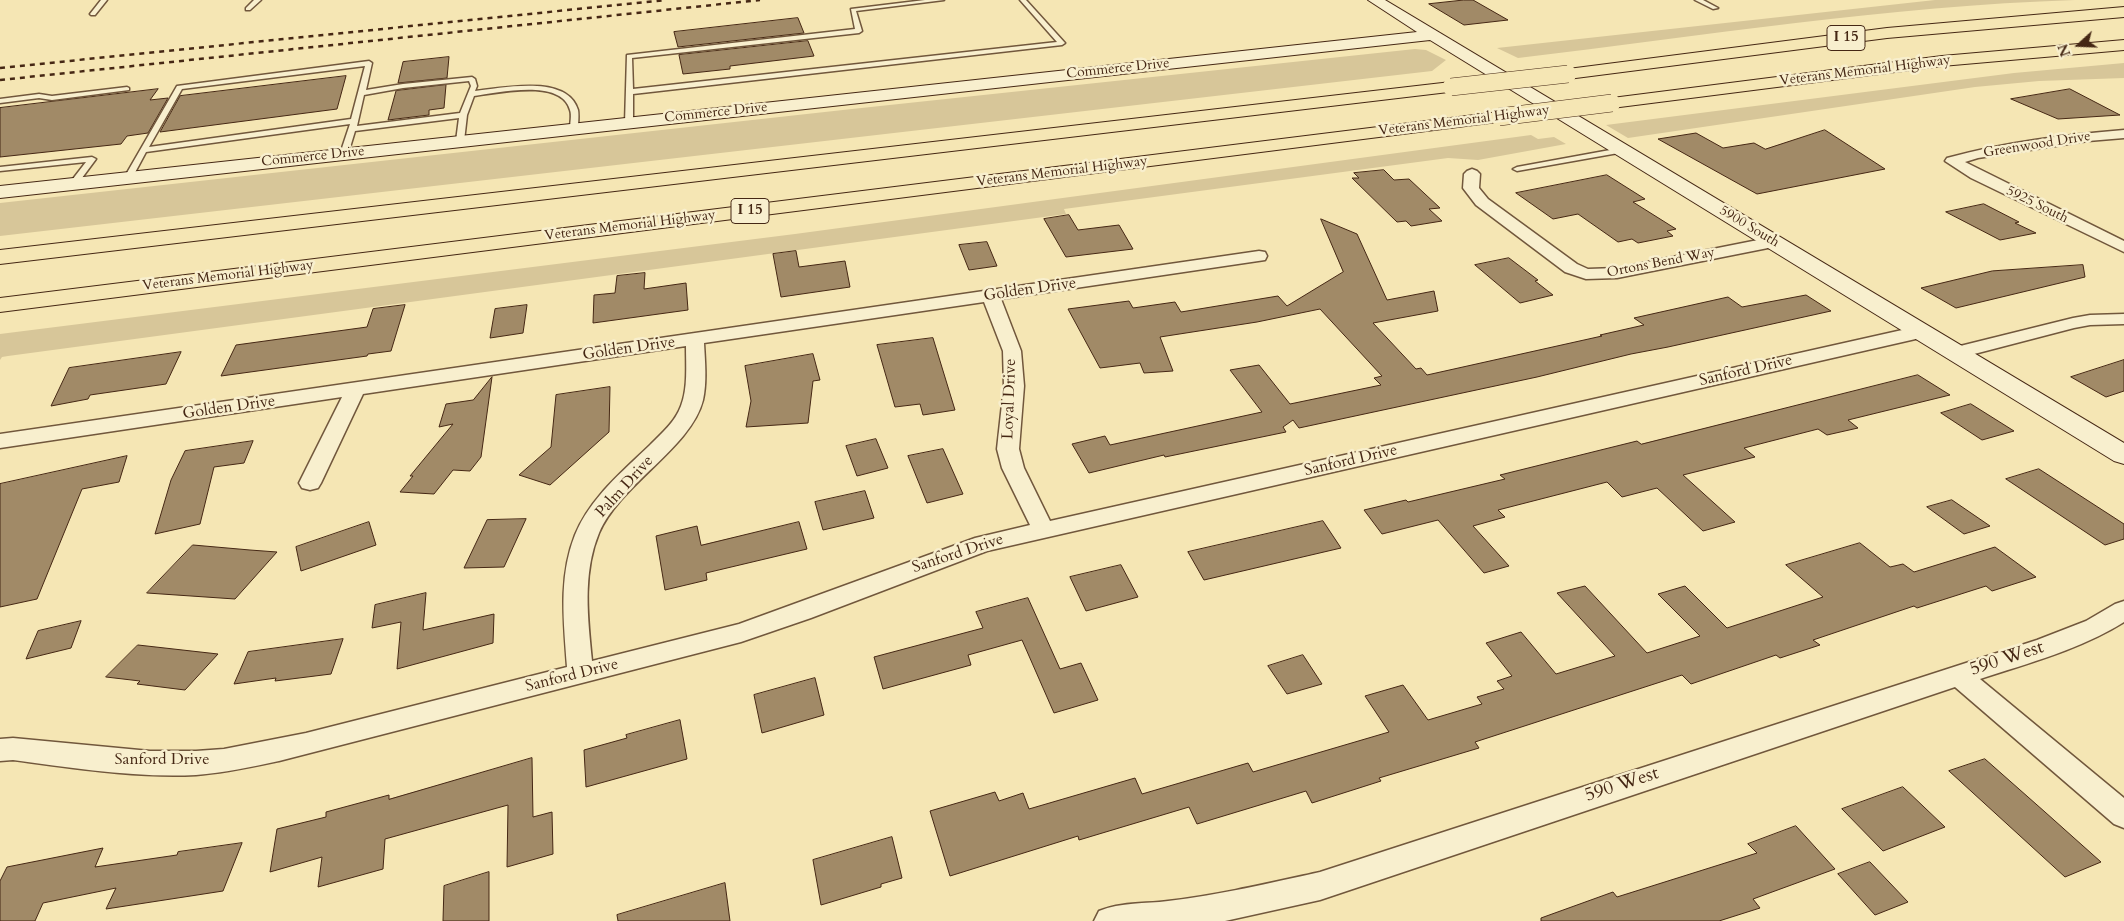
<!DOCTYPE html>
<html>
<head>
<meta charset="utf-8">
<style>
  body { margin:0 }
  #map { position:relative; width:2124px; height:921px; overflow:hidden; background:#f5e6b4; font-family:Cardo,serif }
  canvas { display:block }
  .north { position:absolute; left:2054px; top:20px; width:50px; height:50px; -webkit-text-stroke:4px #f8efce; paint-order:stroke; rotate:250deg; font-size:14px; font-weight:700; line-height:20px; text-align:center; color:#452714 }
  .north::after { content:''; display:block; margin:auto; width:18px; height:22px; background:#452714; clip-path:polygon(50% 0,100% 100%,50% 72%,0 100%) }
</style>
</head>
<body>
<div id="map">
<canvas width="2124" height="921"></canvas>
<div class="north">N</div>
</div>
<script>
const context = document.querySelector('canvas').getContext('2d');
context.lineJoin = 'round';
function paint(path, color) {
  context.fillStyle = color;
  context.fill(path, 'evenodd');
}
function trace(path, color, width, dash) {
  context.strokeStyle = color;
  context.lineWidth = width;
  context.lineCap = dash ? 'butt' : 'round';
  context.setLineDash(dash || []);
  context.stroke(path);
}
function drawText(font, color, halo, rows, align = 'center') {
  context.font = font + ' Cardo,serif';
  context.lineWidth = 5;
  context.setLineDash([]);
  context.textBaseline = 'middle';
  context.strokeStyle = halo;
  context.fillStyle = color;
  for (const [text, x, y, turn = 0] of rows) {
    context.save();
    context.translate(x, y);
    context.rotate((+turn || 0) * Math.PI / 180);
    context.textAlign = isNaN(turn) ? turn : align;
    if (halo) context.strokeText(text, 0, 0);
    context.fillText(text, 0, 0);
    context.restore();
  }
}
paint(new Path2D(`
  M1935,0H2075C1888,6 1703,36 1518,58L1497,48Z
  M1415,49L1426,50L1446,60L1432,71L0,236V203L852,109Z
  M2124,63V78L2039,81L1975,87L1628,138L1606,125L2014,73Z
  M1531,135L1538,139L1554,137L1566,144L1478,160L1448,158L1064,209L1066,214L8,356L2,357L0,360V334L795,234Z`), '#d7c699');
const building = new Path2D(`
  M1464,0H1473L1508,20L1464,25L1429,4Z
  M798,18L804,33L678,47L674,32Z
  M808,41L814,56L730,66V69L683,74L679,55Z
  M449,57L447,78L398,83L403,62Z
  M346,76L337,109L160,132L180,96Z
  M446,85L444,108L429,110V115L388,120L396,91Z
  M158,89L150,100L168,98L148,133L127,136L121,144L0,157V108Z
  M2070,89L2120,115L2058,119L2011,99Z
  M1825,130L1885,169L1757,194L1658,139L1696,133L1723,148L1754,143L1765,149Z
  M1384,170L1394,180L1409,179L1440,208L1429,209L1442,221L1411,226L1406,221L1397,222L1352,178H1359L1354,173Z
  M1607,175L1645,199L1633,202L1676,229L1667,231L1673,236L1638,243L1632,239L1618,242L1578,214L1553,219L1516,193Z
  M1984,204L2019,222L2015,223L2036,233L2000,240L1946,212Z
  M1069,215L1078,230L1119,225L1133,249L1066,257L1044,219Z
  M1321,219L1357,234L1387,300L1434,291L1438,311L1373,323L1416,369L1421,368L1427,375L1602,336L1600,335L1644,325L1634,318L1728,297L1742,307L1806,295L1831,311L1668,347L1631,354L1537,377L1299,428L1293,420L1283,427L1286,432L1165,457L1164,455L1089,473L1072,444L1105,436L1110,445L1262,412L1230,370L1259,365L1290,404L1381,385L1374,378L1382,376L1320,309L1257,322L1160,337L1173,371L1144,373L1140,363L1100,368L1068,309L1129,301L1133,308L1175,302L1181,312L1278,296L1287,306L1343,272Z
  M987,242L997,266L969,270L959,245Z
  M796,251L799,267L845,261L850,287L781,297L773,254Z
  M1509,258L1538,280L1535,281L1553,295L1520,303L1475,265Z
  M2083,265L2085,277L1956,308L1921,288L1992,271Z
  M645,273L644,289L686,283L688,310L593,323L594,295L615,293L617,276Z
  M405,305L391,351L368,354L367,356L221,376L236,345L367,327L373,309Z
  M527,305L523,333L490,338L495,309Z
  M933,338L955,410L923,415L920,404L895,407L877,345Z
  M181,352L166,384L90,395L88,399L51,406L69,368Z
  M813,354L820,380L813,381L808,423L746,427L751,401L745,366Z
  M2124,360V391L2106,397L2071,377Z
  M1918,375L1950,395L1848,420L1858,428L1827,435L1818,429L1744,448L1755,457L1683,475L1735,522L1703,531L1657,488L1622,497L1607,482L1498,510L1505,517L1473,526L1509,566L1484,573L1438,520L1382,534L1364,510L1406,500L1408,502L1505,479L1500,475L1637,441L1641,444Z
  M492,377L481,457L470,471L453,470L434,494L400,492L413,476H410L453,424L439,427L446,404L473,400Z
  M610,387L609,432L550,485L519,475L551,447L556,395Z
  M1971,404L2014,431L1982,440L1941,413Z
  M876,439L888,468L857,476L846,446Z
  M253,441L244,463L214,467L200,524L155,534L171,480L185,451Z
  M943,449L963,494L927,503L908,456Z
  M127,456L119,482L82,489L37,599L0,607V484Z
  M2039,469L2124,524V539L2105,545L2006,479Z
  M865,491L874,518L823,530L815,502Z
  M1952,500L1990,526L1964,534L1927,507Z
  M526,519L504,567L464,568L487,520Z
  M1323,521L1341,548L1204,580L1188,552Z
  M369,522L376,545L301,571L296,547Z
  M799,522L807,549L706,573L707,580L665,590L656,536L697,526L701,545Z
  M1860,543L1890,567L1903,564L1914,572L1995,547L2036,577L1992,591L1986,586L1917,608L1914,606L1813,640L1820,645L1780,658L1776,655L1691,684L1682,675L1475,742L1479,748L1379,778L1381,781L1312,803L1306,791L1197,824L1189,807L1079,840L1078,836L950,876L930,811L995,792L999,801L1023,793L1029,809L1135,778L1142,794L1248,763L1253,772L1389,732L1365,696L1403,685L1428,720L1482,704L1477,697L1504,689L1497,681L1512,676L1486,643L1521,632L1556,674L1615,656L1557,593L1585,586L1647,653L1700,636L1658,594L1685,586L1727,628L1823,597L1786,565Z
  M193,545L250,550L277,552L235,599L147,593Z
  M1121,565L1138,597L1086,611L1070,577Z
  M426,593L423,630L494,614L493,643L397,669L401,622L372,628L375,605Z
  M1028,598L1060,669L1081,663L1098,700L1054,713L1022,640L968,655L971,665L883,689L874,657L983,628L976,612Z
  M81,621L71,648L26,659L38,631Z
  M343,639L331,674L275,681L276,678L234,684L248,652Z
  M138,645L218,654L185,690L137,684L140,681L106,677Z
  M1303,655L1322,684L1287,694L1268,666Z
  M815,678L824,715L762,733L754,695Z
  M680,720L687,759L586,787L584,750L627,738L626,735Z
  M532,758L533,817L552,812L553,854L507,867L508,805L385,839L383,869L318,887L322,857L270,872L277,829L326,817V812L389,795V799Z
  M1985,759L2045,812L2101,862L2065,877L1949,771Z
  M1903,787L1945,827L1883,851L1842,809Z
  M1796,826L1835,869L1753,899L1760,908L1719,921H1541V918L1613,892L1617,897L1757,853L1748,844Z
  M892,837L902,878L881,884V887L821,905L813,860Z
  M242,843L223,891L106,909L116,888L43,903L35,921H0V881L7,867L103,848L95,867L177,855L178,852Z
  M1870,862L1908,902L1875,915L1838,874Z
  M489,872V921H443L444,886Z
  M725,883L730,921H618L617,915Z`);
paint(building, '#a18a67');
trace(building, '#452714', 1);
const lane = new Path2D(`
  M101,0H107L95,15H91L90,14Z
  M254,0H261L250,10H246V8Z
  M925,0H944L856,11L862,31L859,33L632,58L633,89L1057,42L1020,0H1026L1065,43L1062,45L633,94V123L629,125L625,123L627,55L855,29L851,9Z
  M1695,0H1703L1718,8L1713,9Z
  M369,61L372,63L366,90L403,84L472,77L475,79L477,86L475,91C503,88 567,74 578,110C579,115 578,123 578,129L574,131L570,129C570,123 572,115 570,110C561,78 498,93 474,96L467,115L464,141L460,143L456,141L459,118L355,131L348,154L344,156L340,154L350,124L146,152L131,180L124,178L177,86ZM365,66L351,119L149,147L182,89ZM469,81L471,86L460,113L357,126L364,95L403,88Z
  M127,87L129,88V90L52,100L39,98L0,103V99L39,94L52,96Z
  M1621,148H1624V152L1517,171L1513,169L1517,167Z
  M92,157L96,159L76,186H73L69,184L86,162L0,171V167Z`);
const street = new Path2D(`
  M2124,130V138L2088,141L1978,158L1965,162L2124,241V252L1971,178L1945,161L1947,158C2004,142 2065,135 2124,130Z
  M1472,169L1477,171L1480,174L1479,188L1488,199L1577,264L1588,269L1617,268L1773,237L1779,238L1781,242L1779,246L1773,247L1617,278L1586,279L1565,272L1476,205L1463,188L1464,174L1467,171Z
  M1259,251L1265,252L1267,256L1265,260L1001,299L1021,351L1024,386L1019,449L1024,468L1050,521L1920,326L1927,328L1929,332L1927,336L1920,338L987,551L811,618L741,642L279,761C251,767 224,773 196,775C135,778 74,768 13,760L0,761V739L13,738L150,751H196L224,749L306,733L567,667C564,623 558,578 575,535C590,498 622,472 650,445C662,433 675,422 681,406C688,388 686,366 686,346L363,394L321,483L318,488L310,490L302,488L299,483L342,397L0,448V434ZM984,302L1003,351L1004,386L997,449L1002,468L1030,525L975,538L739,624L592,661C588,619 582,574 599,533C620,484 691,448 703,400C707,382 705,362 704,343Z
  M2124,314V324L2090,325L2074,328L1955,359L1948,357L1946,353L1948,349L2073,318L2090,315Z
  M2124,601V622C2081,649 2029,663 1980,679L2124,798V828L2114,824L1955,687L1320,900L1225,921H1094L1099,911C1121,902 1145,904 1168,901C1219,895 1270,883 1320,872L2037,640L2086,621L2115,604Z`);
const secondary = new Path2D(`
  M1368,0H1385L2124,443V464L2114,461L1430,40L0,198V186L1417,32Z`);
const highway = new Path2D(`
  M2124,7V17L1887,38L1568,79L1562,78L1560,74L1562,70L1568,69L1887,28Z
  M2124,40V50L1942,66L1612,108L1606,107L1603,103L1606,99L1612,98L1942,56Z
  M1451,82L1457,83L1460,87L1457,91L0,264V250Z
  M1499,112L1505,113L1508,117L1505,121L0,312V298Z`);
trace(lane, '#71573c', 3);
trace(street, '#71573c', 3);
trace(secondary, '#452714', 2);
trace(highway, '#452714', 2);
paint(lane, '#f8efce');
paint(street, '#f8efce');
paint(secondary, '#f8efce');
paint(highway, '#f5e6b4');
trace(new Path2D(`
  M0,68L666,0
  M0,80L760,0`), '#452714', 2.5, [5, 5]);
const highwayBridge = new Path2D(`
  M1451,87L1568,74
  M1499,117L1612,103`);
trace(highwayBridge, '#452714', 18, []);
trace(highwayBridge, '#f5e6b4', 17);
drawText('14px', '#452714', '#f8efce', [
  ["Commerce Drive",1118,69,-6],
  ["Veterans Memorial Highway",1865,71,-7],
  ["Commerce Drive",716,113,-6],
  ["Veterans Memorial Highway",1464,121,-7],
  ["Greenwood Drive",2037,145,-9],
  ["Commerce Drive",313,157,-6],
  ["Veterans Memorial Highway",1062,172,-7],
  ["5925 South",2037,205,26],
  ["Veterans Memorial Highway",630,226,-7],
  ["5900 South",1749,227,31],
  ["Ortons Bend Way",1661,263,-11],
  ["Veterans Memorial Highway",228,276,-7]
]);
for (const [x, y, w] of [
  [1846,38,38],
  [750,211,38]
]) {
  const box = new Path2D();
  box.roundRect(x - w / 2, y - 12.5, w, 25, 4);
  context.fillStyle = '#f8efce';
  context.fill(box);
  trace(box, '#452714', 1);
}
drawText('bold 15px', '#452714', null, [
  ["I 15",1846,38],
  ["I 15",750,211]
]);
drawText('16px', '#452714', '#f8efce', [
  ["Golden Drive",1030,290,-8],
  ["Golden Drive",629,349,-8],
  ["Sanford Drive",1746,371,-13],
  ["Loyal Drive",1010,399,-88],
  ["Golden Drive",229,408,-8],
  ["Sanford Drive",1351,461,-13],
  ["Palm Drive",625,487,-48],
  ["Sanford Drive",958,554,-18],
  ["Sanford Drive",572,676,-14],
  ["Sanford Drive",162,760]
]);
drawText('19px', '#452714', '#f8efce', [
  ["590 West",2007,659,-18],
  ["590 West",1622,785,-18]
]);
</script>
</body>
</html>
